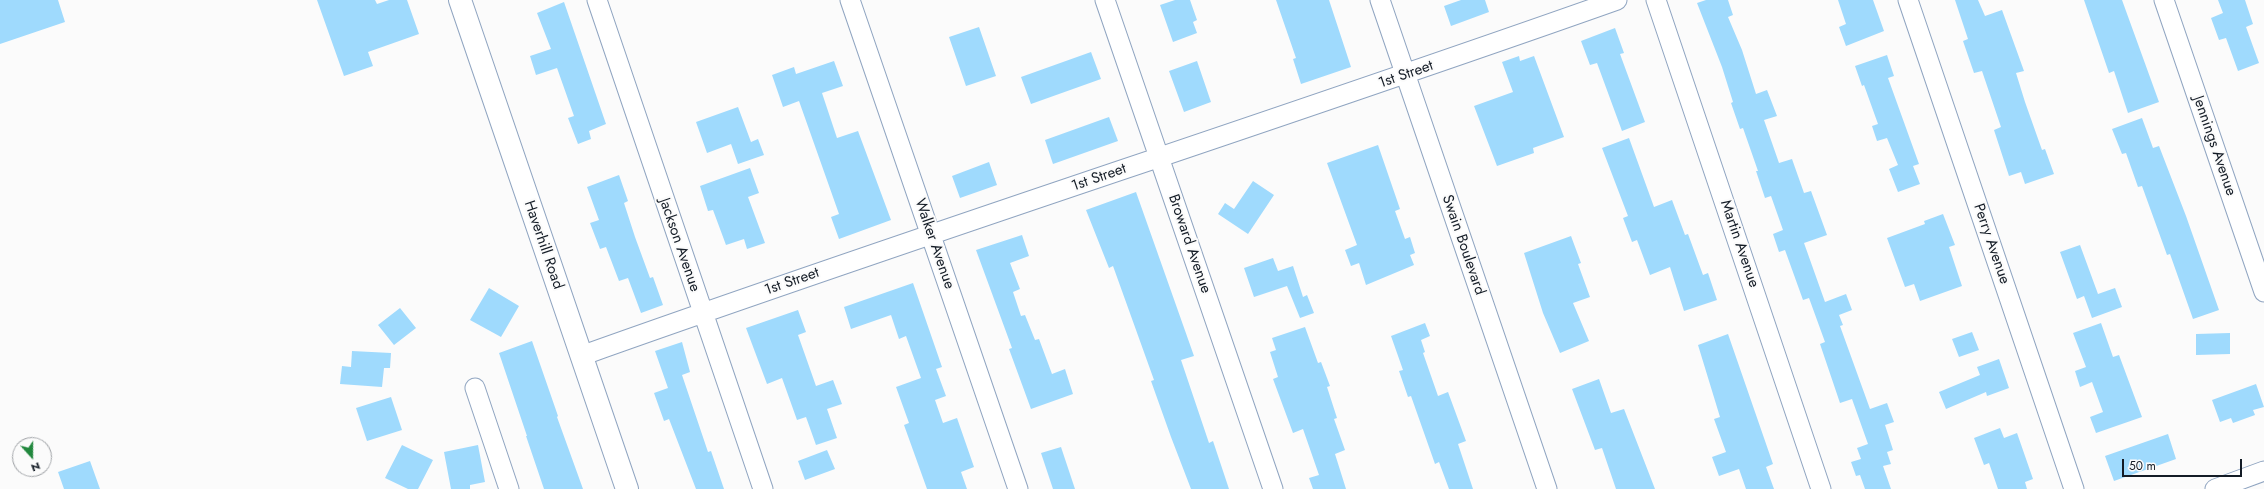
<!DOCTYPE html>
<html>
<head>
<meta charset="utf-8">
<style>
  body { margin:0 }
  #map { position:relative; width:2264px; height:489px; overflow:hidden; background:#fbfbfb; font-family:Jost,sans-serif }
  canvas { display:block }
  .north { position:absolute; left:12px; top:437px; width:40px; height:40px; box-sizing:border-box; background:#fbfbfb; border:1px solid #9fa2a6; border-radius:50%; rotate:159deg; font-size:11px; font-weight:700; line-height:16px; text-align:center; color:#141c26 }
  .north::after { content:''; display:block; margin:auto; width:14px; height:18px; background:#22883e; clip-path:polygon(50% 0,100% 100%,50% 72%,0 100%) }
  .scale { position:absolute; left:2122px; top:459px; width:120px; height:18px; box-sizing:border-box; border:2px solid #141c26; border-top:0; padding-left:5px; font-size:12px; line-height:14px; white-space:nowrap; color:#141c26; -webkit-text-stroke:3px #fbfbfb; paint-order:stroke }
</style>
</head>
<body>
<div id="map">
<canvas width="2264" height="489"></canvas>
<div class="north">N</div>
<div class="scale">50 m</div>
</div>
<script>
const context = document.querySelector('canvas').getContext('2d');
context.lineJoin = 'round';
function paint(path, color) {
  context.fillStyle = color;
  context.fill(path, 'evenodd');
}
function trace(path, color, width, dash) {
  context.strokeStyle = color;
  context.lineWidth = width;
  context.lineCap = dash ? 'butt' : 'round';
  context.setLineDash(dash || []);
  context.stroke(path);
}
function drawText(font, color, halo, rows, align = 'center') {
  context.font = font + ' Jost,sans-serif';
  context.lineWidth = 4;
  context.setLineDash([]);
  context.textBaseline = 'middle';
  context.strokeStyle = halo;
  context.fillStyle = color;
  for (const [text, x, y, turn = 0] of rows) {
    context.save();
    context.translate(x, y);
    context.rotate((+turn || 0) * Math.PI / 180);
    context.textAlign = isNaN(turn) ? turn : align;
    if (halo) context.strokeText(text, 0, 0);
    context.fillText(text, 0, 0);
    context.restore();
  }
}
paint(new Path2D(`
  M0,0H58L65,22L0,44Z
  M317,0H375L377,4L389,0H407L419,34L368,52L373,66L344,76Z
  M1175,0H1190L1197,20L1193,22L1197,33L1173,42L1160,5Z
  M1276,0H1329L1351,67L1301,84L1293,59L1296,58Z
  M1461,0H1485L1489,12L1451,26L1444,6Z
  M1706,0H1728L1733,15L1728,17L1742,50L1756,94L1767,90L1777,116L1764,120L1779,163L1792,159L1804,193L1811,191L1827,235L1804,243L1825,302L1846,294L1852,310L1839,315L1843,325L1840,326L1870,409L1887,403L1894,422L1885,425L1893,450L1887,452L1891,464L1883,466L1891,489H1865L1860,475L1856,476L1851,462L1861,459L1857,448L1868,444L1852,399L1840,403L1820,344L1825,342L1809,298L1803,300L1785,250L1779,252L1773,234L1783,230L1771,196L1765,198L1756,171H1758L1743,128L1740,129L1731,103L1733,102L1722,67L1697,3Z
  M1838,0H1873L1884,31L1846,46L1839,27L1846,24Z
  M1955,0H1978L1985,16L2002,10L2024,71L2016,73L2025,102L2042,150L2045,149L2054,174L2025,184L2021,172L2009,176L1994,130L2001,127L1982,71L1974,73L1963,41L1968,39Z
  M2084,0H2122L2159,102L2128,113L2114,71L2109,73Z
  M2218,0H2245L2253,24L2246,27L2259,63L2238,71L2226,38L2219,40L2211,18L2223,13Z
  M564,2L606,124L589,131L591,139L578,144L568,118L574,116L557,68L536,75L530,56L551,49L537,13Z
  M979,27L996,76L966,86L949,37Z
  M1615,28L1624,53L1620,54L1645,122L1622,131L1597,63L1590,65L1581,41Z
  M1091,52L1101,79L1031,104L1021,77Z
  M1887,55L1894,76L1888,78L1919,164L1913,166L1920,184L1898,192L1889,169L1898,165L1887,138L1877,141L1872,126L1878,124L1864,85L1862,86L1855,66Z
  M1519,56L1520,61L1534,56L1564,137L1533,148L1534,153L1497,166L1474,106L1513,92L1502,62Z
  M834,61L843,86L822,93L837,138L858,131L891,220L839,239L831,217L839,214L799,101L783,107L772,75L794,67L796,74Z
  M1197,61L1211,102L1184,112L1169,71Z
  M738,107L751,142L758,139L764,155L738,164L731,144L707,153L696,122Z
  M1109,117L1118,141L1053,164L1045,140Z
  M2142,118L2153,148L2159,146L2186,216L2219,310L2193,319L2170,254L2167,255L2142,186L2138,187L2126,153L2122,154L2112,129Z
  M1629,138L1654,207L1672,200L1685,235L1688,234L1703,275L1708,273L1717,300L1684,311L1670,267L1650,275L1637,240L1632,242L1623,218L1628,216L1602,148Z
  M1378,145L1400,209L1395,211L1405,239L1410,237L1415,253L1410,255L1414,265L1366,285L1359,263L1351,266L1345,250L1357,245L1327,163Z
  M989,162L997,185L960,198L952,176Z
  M750,168L759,193L748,197L765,243L747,249L744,239L726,245L713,210L708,211L700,186Z
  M619,175L628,201L624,203L635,237L650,278L653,277L663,305L641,313L628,278L619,281L606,247L600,249L590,223L599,220L587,187Z
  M1253,181L1274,195L1248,234L1218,214L1225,203L1234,209Z
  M1136,192L1194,356L1181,360L1209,443L1213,441L1229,489H1191L1171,437L1151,381L1154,380L1113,266L1109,268L1086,210Z
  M1943,214L1955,245L1949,247L1962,286L1920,301L1914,284L1905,287L1887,238L1925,224L1924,221Z
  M1022,235L1029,256L1010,263L1020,289L1013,292L1021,316L1025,315L1035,340L1039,339L1052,374L1065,369L1073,394L1031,409L1009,349L1012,348L976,250Z
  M1571,236L1581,263L1578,264L1590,297L1573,303L1589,341L1560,353L1543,313L1524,253Z
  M2080,245L2098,294L2115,288L2122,307L2092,318L2084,296L2077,299L2060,252Z
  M1273,258L1278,271L1293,266L1303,297L1307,295L1314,313L1300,318L1287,286L1254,297L1244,268Z
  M913,283L942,367L936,369L946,396L935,400L943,423L957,418L974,467L961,472L967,489H927L904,425L909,423L896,387L921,378L906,336L899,339L891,315L851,329L844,307Z
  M489,288L519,306L501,337L470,320Z
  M400,308L416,328L394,345L378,325Z
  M798,310L806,332L798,335L816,386L833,380L842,404L827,409L837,438L816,445L806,417L797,420L782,378L767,384L746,328Z
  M1425,323L1430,336L1421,340L1425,352L1423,353L1438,396L1448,392L1466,441L1458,444L1473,489H1449L1439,462L1435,464L1411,396L1408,397L1399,371L1403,370L1391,336Z
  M2101,323L2113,357L2119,355L2142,417L2096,433L2090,417L2103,412L2092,382L2080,387L2075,371L2086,367L2073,333Z
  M1305,327L1318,363L1321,362L1330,386L1327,387L1337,418L1334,419L1345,450L1335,454L1346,489H1313L1309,478L1319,475L1303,429L1293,433L1273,379L1278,377L1270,352L1276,350L1272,338Z
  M1972,332L1979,350L1959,357L1952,339Z
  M2230,333V354L2196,355V334Z
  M1728,334L1773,464L1766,467L1774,489H1746L1739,469L1719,476L1712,457L1726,452L1714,419L1720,417L1698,345Z
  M532,341L558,416L557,417L583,489H544L526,436H527L499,353Z
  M682,342L690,372L682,375L708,452L711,451L724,489H696L669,419L664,421L654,393L668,388L655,351Z
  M352,351L391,353L390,368H384L382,387L340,384L342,366L351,367Z
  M1999,359L2009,388L1987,396L1986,392L1946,409L1939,392L1980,375L1977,367Z
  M1599,379L1611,413L1624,409L1655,489H1616L1602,448L1595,450L1572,389Z
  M2256,384L2264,407L2253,410L2255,415L2233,423L2231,418L2220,422L2212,400Z
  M391,397L402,430L367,441L356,408Z
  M2000,428L2004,438L2017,433L2033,479L2025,482L2027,489H1998L1989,463L1984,465L1974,438Z
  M2168,434L2176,459L2114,481L2105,456Z
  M402,445L433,460L418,489H408L385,478Z
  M478,445L485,482L470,485V489H451L444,452Z
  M1061,447L1075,489H1053L1041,453Z
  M827,450L835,469L805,480L798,461Z
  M90,461L100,489H64L58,472Z`), '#9fdafd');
const minor = new Path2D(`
  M597,0L763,489
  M850,0L1018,489
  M1105,0L1273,489
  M1380,0L1547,489
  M1656,0L1821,489
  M1908,0L2074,489
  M2164,0L2264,292
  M581,356C925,233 1273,122 1617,0
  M475,388L509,489
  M2215,489L2264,471`);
const tertiary = new Path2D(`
  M460,0L627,489`);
trace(minor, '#90a5c1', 21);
trace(tertiary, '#90a5c1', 24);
trace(minor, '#fff', 19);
trace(tertiary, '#fff', 22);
drawText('15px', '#141c26', '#fbfbfb', [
  ["1st Street",1406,75,-19],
  ["Jennings Avenue",2214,146,71],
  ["1st Street",1099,178,-19],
  ["Walker Avenue",934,244,71],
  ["Broward Avenue",1189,244,71],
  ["Martin Avenue",1739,244,71],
  ["Perry Avenue",1991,244,71],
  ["Haverhill Road",543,245,71],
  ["Jackson Avenue",679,245,71],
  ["Swain Boulevard",1463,245,71],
  ["1st Street",792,282,-19]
]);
</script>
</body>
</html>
